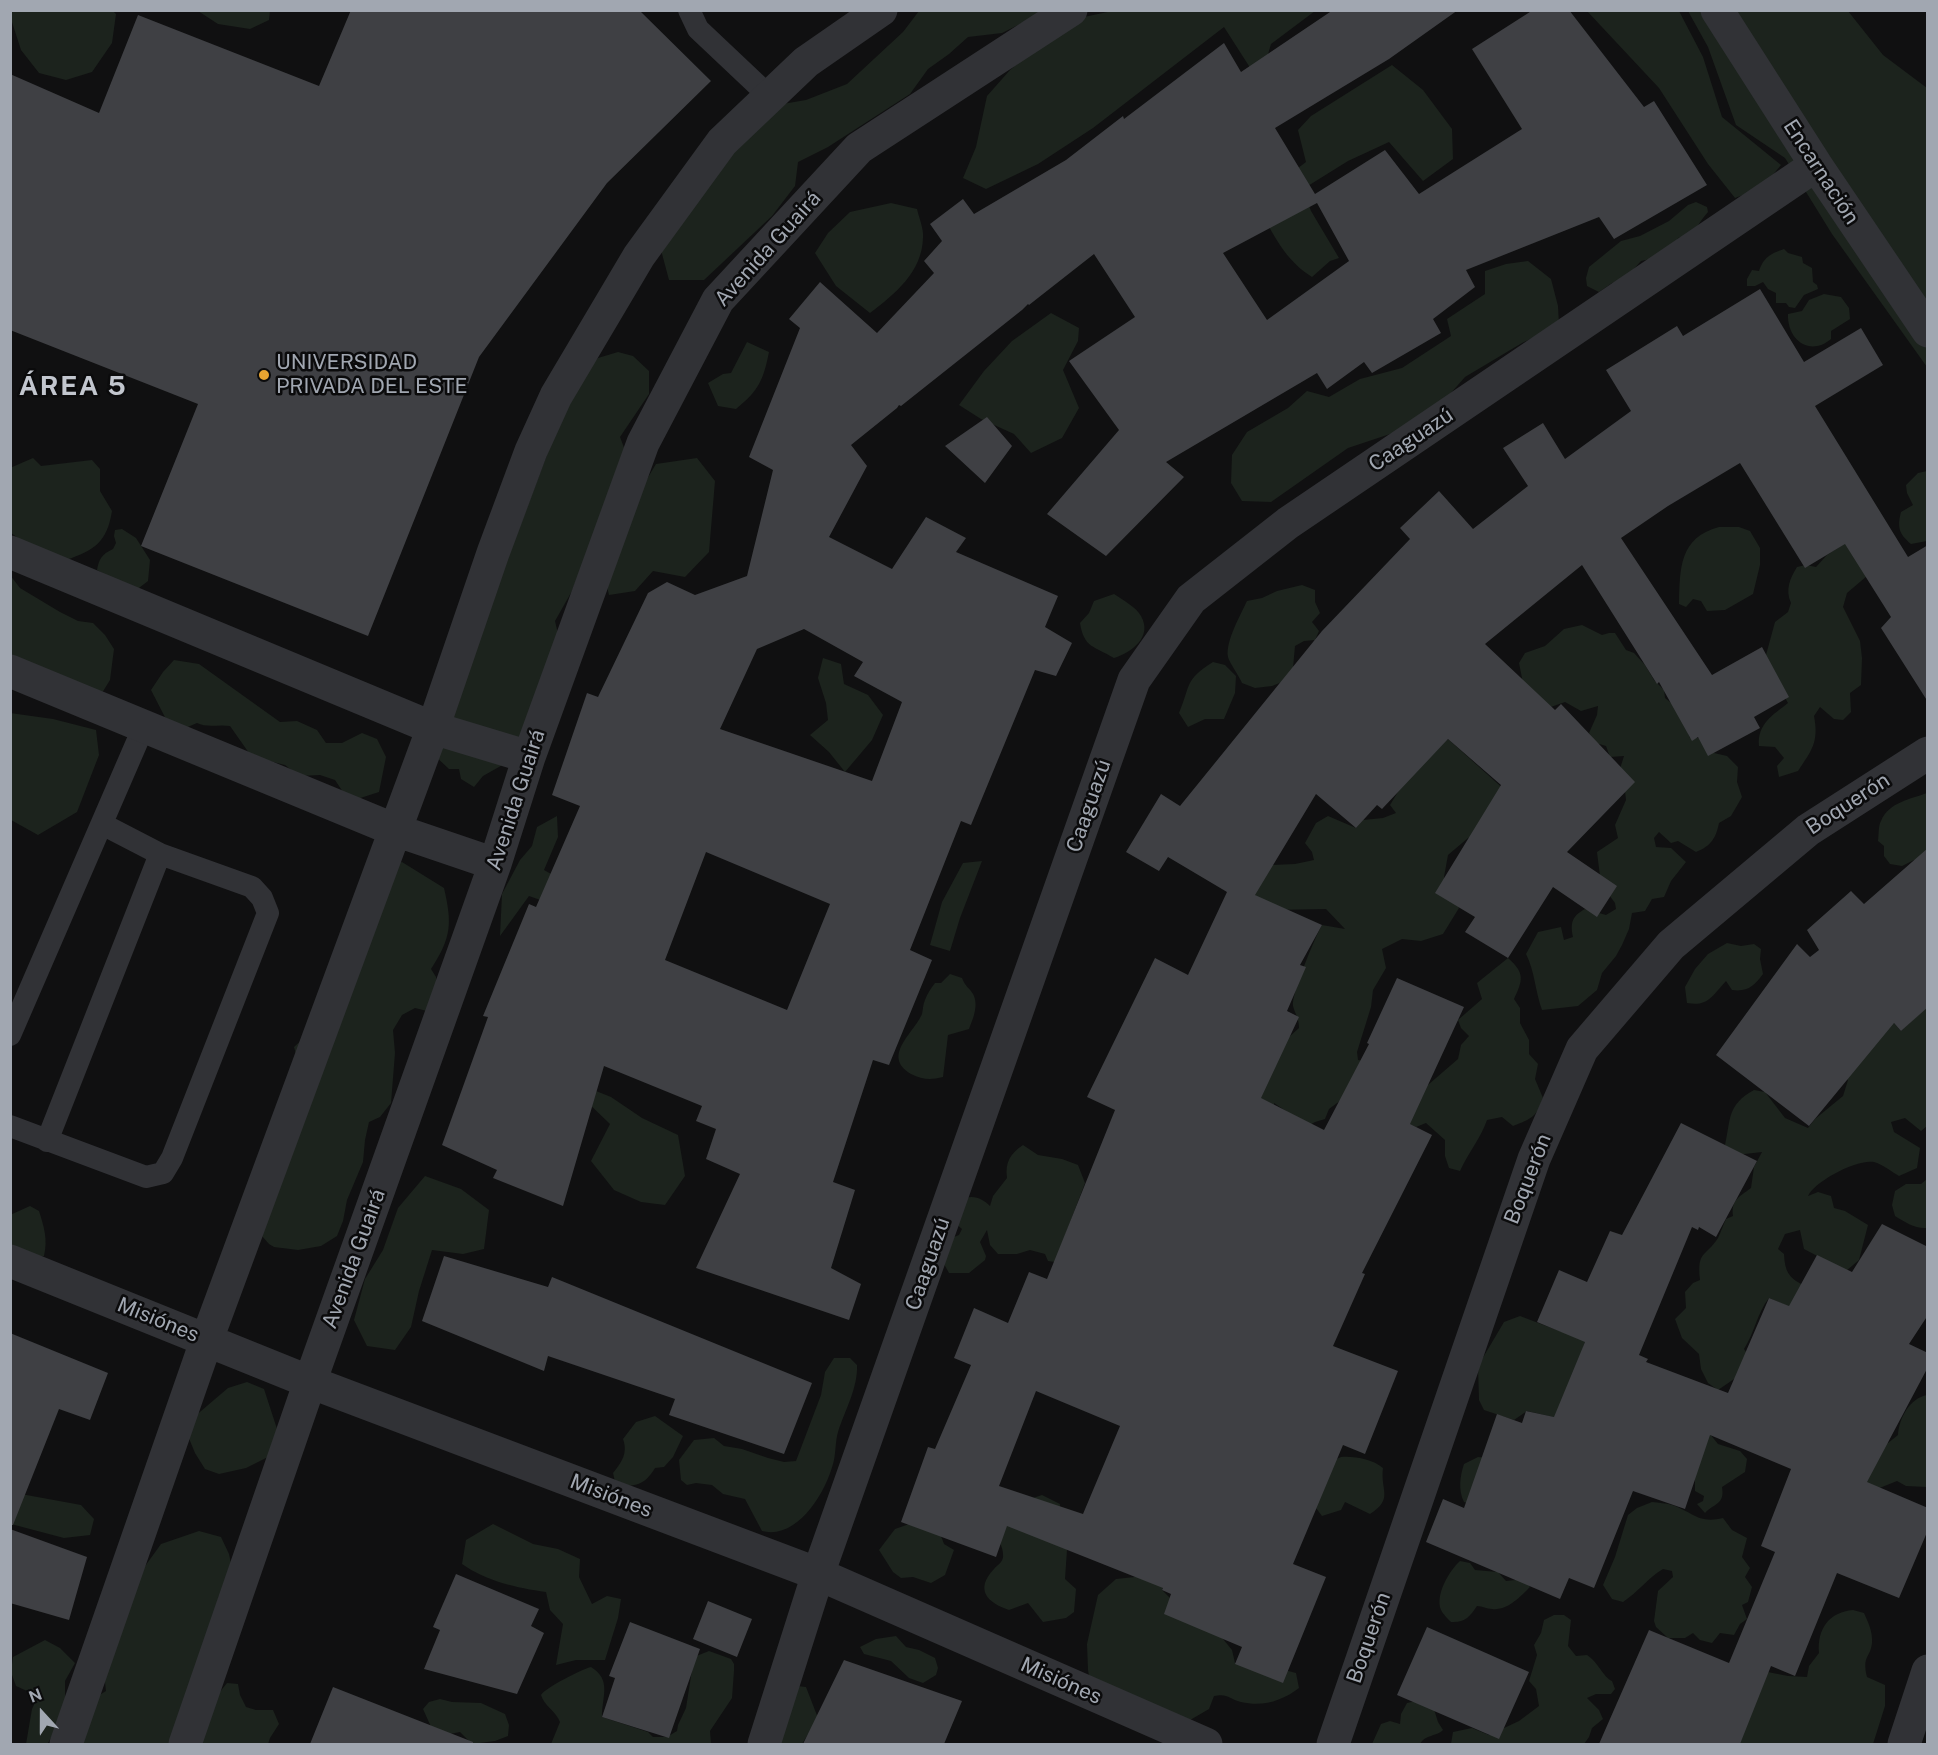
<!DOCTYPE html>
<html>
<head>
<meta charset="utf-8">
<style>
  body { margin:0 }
  #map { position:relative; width:1938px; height:1755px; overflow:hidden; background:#101011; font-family:"Public Sans",sans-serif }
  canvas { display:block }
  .frame { position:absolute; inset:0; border:12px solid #a1a7b1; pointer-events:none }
  .north { position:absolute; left:12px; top:1683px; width:60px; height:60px; -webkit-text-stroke:4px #0b0b0c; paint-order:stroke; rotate:339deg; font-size:16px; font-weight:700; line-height:24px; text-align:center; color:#a1a7b1 }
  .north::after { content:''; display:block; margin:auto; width:21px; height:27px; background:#a1a7b1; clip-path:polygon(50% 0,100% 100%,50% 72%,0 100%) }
</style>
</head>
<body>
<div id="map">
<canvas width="1938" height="1755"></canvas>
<div class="frame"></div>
<div class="north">N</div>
</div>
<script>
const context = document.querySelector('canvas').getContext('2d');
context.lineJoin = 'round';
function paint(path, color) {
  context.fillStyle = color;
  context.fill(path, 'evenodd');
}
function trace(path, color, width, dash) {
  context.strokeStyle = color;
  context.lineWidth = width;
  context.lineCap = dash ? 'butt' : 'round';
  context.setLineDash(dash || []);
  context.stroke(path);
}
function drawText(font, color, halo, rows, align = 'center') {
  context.font = font + ' "Public Sans",sans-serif';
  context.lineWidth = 5;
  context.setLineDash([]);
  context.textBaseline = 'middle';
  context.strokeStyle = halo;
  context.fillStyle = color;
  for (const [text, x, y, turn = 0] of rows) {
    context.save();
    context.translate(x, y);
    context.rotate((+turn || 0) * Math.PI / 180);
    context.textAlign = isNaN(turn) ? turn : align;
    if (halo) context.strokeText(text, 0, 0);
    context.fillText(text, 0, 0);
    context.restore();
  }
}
paint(new Path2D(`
  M11,10L113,11L116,14L112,43L92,72L66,80L39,73L21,50L11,19Z
  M1117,10L1315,11L1271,44L1266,61L1272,102L1224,27L1093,128L1038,164L986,189L963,178L976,147L987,96L1010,70L1043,42L1084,17Z
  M198,11L270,10V11L269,20L250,29L218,24Z
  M919,11H1039L1030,19L1002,33L968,37L949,54L928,69L910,94L828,147L798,162L795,186L772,216L704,280H669L661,250L759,108L806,100L847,84L903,32Z
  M1587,11H1679L1703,57L1722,117L1781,165L1762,188L1735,198L1708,164L1659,88Z
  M1688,11H1848L1883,55L1927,88V367L1832,234L1785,158L1736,125L1708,47Z
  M1392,65L1423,90L1452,129L1453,159L1423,181L1389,142L1348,161L1303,189L1311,211L1339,258L1330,261L1312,277C1286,261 1272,234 1259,206L1273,187L1306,162L1298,130L1311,116Z
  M1696,202L1707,207L1708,212C1696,225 1697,234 1678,238L1675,246L1659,257L1641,261L1623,281L1612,283L1599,292L1587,286L1586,278L1589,267L1621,241L1640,236L1669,221L1688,205Z
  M891,203L917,209C919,218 924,229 923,238C922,272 895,294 870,313L836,286L815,253L828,233L850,212Z
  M1784,249L1788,253L1802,257L1803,263L1812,268L1813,282L1817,285L1818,289L1804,295L1795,308L1789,307L1786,303H1776V293L1768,289L1763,282L1755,286H1747V279L1752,270L1759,271C1764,257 1770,254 1784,249Z
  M1528,261L1551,279L1558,306L1559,325L1522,343L1465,377L1443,402L1399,431L1348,448L1271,502L1242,501L1231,483L1232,455L1247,432L1288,408L1307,391L1329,397L1360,379L1402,368L1451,336L1447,319L1485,294V271L1506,264Z
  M1824,294L1841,297L1849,308L1850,319L1831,331V339C1810,357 1787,340 1788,314L1802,311L1809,300Z
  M1051,313L1079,328L1078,341L1063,370L1079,408L1062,438L1031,453L1014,434L981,419L959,405L984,371L1012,341Z
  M747,342L769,352C763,381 759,390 736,409L718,406L708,383L723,374L731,373Z
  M618,352L633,356L649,371V394L620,437L626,453L572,591L555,621L558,634L547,683L536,690V698L556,704L506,763L483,776L474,787L461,779L459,769H449L433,754L574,384L598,358Z
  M33,458L41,466L92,460L100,469V491L112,511C107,542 95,550 66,560L28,545L11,533L10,468Z
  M697,458L715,481L709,552L685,577L653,571L635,591L609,595L603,570L638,494L656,464Z
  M1927,471V541L1911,544C1899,534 1897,527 1901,512L1913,505L1907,493L1906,485L1918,473Z
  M1719,527H1739L1750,531L1760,548V565L1753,594L1725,610L1707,611L1701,601L1693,599L1686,607L1679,604C1680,568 1679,538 1719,527Z
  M122,529L136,538L150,560L148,581L135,591L97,570C99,559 102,554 113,549L116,543L114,536L115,530Z
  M1849,541L1874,570L1847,593L1843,607L1860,641L1862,658L1861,685L1850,693L1851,712L1843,720L1834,719L1820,707L1814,716C1819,742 1812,750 1798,771L1779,777L1777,766L1784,758L1775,747L1759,746C1757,724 1773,715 1788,703L1767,666L1766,655L1775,622L1788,612L1791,603C1785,590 1790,578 1797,567L1806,565L1816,567L1827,555Z
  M10,575L20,588L60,612L78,621L93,623L105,635L114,649L110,680L102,693L11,677Z
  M1302,585L1315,590V602L1320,613L1312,622L1319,631L1315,640L1304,641L1295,646L1293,668L1282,682L1272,686L1255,688L1242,683C1239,676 1229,662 1228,657C1225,642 1241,614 1247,601L1262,598L1277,591Z
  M1114,594C1123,600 1136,607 1141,616C1153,637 1131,653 1114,658C1094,646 1084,648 1080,623L1089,613L1094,601Z
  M1582,625L1602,635L1609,633H1615L1626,650L1634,653L1645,665L1654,680L1664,690L1665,698L1679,709L1690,738H1702L1714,753L1727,756L1738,767L1737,782L1742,797L1731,816L1719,823C1716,838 1711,846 1696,852L1678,841L1671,843L1659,832L1654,838L1656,847L1671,848L1686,862L1671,881L1664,897L1652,899L1645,911L1632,913L1629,929L1622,945L1616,956L1602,973L1597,990L1578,1006L1542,1010C1535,991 1535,972 1526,954L1538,932L1561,927L1564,940L1573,937C1570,923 1572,916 1585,909L1606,915L1616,909L1615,903L1601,884L1597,852L1618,838L1615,825L1626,800L1625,791L1618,775L1624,756L1610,757L1606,746L1596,743L1589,733L1597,715L1598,706L1581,711L1565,702L1548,708L1526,698L1519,663L1525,653L1545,646L1564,629Z
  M823,658L841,664L844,684L868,695L883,715L872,740L845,772L829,752L810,735L828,720L826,703L818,678Z
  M174,660L199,664L280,722L297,721L317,730L326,743H342L362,733L377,739L386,757L379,792L351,801L345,795L335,780L320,775L299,776L285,765L265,760L249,753L230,726C219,724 207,728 197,723L183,729L170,727L151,690L163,672Z
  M1213,662L1225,665L1236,676L1235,693L1224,719H1205L1188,727L1179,713C1191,685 1184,680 1213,662Z
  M10,713L53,719L96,730L99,755L77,812L38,835L11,820Z
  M1448,739L1507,792L1505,827L1468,838L1448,855L1444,877L1459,908L1443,934L1421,941L1402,939L1382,949L1386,968L1373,990L1371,1007L1357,1052L1358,1060L1388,1065L1329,1109L1325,1119L1315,1122L1308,1126L1274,1103V1105L1176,1114L1278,1047L1299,1028C1299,1018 1295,1014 1293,1006C1291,995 1315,937 1322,925L1345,929L1326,909L1271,910L1255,895L1252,884L1272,865L1295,864L1314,860L1312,852L1305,843L1316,823L1328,816L1356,828L1363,820L1383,818L1396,813L1390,805L1404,782Z
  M1927,793V867L1914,860L1902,866L1890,864L1884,856V846L1878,841C1879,835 1878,826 1881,821C1889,802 1911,799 1927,793Z
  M557,816L558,837L544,870L594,898L580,914L529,896L500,936L502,894L520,860L532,846L537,827Z
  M982,861L960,918L950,951L930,945L942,902L963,863Z
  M402,862L444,888C452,923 452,937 431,969L436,977L438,991L427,1011L415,1008L402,1015L393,1030L395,1053L391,1103L380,1117L369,1122L365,1140L363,1162L347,1200L343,1221L337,1236L321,1246L298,1250L274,1247L269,1244L261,1235L298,1062L294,1047L306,1036L369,872Z
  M1727,943L1741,946L1754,944L1761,949L1760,959L1763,974C1754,986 1748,992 1732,990L1726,981C1712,996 1708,1007 1687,1003L1685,987L1695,969L1708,954Z
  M1508,958C1525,973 1523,980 1514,999L1520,1008V1023L1529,1040V1054L1538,1064L1535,1079L1543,1098C1537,1117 1531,1119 1513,1126L1502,1117L1487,1120C1481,1138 1468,1153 1460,1171L1449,1168L1445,1156V1140L1426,1123L1416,1127L1392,1116L1458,1059L1461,1045L1469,1036L1461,1028L1458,1020L1482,999L1477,983Z
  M950,974L962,978C966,988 969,987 973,994C979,1005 973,1019 969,1029L948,1035L943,1077C931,1080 923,1080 911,1074C881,1056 914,1033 922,1014C923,1009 923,1004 925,1000C927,994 931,988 935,983H941Z
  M1871,998L1901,1031L1927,1007V1126L1921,1131L1905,1118L1891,1122L1894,1132L1920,1148L1917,1168L1899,1176C1892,1172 1882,1164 1874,1162C1856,1159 1814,1182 1808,1196L1818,1192L1831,1196L1834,1208L1845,1211L1868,1225L1859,1260L1846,1271L1804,1249L1800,1230L1785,1234L1778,1249L1784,1254C1785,1271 1788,1277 1803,1285L1790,1307L1769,1298C1757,1313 1755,1332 1744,1349L1753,1362L1737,1377L1718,1390L1708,1383L1701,1369L1699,1354L1682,1338L1675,1319L1686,1308L1685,1292L1693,1283L1700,1280C1697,1250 1705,1258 1718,1238C1721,1232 1723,1225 1726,1219L1733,1216C1731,1200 1739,1197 1751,1188L1754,1167L1762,1152L1736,1155L1725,1145C1731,1118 1727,1105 1754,1090L1765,1092L1785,1118L1808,1128L1815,1119L1843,1096L1848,1080L1833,1068Z
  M561,1077L611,1097L642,1118L678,1135L685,1176L665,1205L641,1202L614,1190L591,1161L610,1124Z
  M1023,1145L1038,1155L1062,1159L1078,1165L1085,1183L1055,1262L1048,1261L1045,1254L1030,1250L1017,1254H998L990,1245L987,1230L980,1242L986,1256L985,1260L969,1273H949L944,1264L954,1237L959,1235L962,1229L955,1223L966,1198C975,1195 984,1200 990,1206L993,1196L1007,1178C1005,1162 1010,1154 1023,1145Z
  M425,1176L461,1189L489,1210L484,1249L463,1254L432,1250L419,1291L411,1327L395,1350L367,1346L354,1320L365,1279L383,1250L398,1208Z
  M1927,1179V1228C1915,1229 1905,1222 1895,1216L1892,1205L1895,1191L1906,1184H1921Z
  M30,1206L39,1211C44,1227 48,1239 44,1256L11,1261L10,1215Z
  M1593,1315L1562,1419L1527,1411L1514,1420L1484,1410L1479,1400L1478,1366L1504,1322L1520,1316L1562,1332L1568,1318Z
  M834,1358H850L857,1365C858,1388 845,1410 838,1432C835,1442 836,1454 833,1464C825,1494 797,1540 762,1531L745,1499L723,1494L712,1485L696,1483L687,1485L681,1480L679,1460L694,1440L714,1438L724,1446L742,1449L768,1458L784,1462L796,1461L821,1395L825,1372Z
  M247,1382L264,1389L279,1435L272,1455L246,1468L219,1474L205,1469L195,1453L188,1436L194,1417L228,1388Z
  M1927,1395V1487L1906,1486L1897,1481L1867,1493L1862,1449L1888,1443L1898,1435C1899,1418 1910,1398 1927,1395Z
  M655,1416L683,1436L673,1457L664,1467L655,1468C644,1486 636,1486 616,1486L613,1473C622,1462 628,1453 623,1439L636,1422Z
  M1701,1423L1718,1444L1740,1451L1747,1459L1745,1472L1722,1487C1725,1505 1714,1503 1705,1513L1697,1504L1703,1501L1704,1496L1695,1491V1479Z
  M1341,1457C1355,1456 1372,1459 1383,1468C1380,1490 1394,1499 1370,1514L1345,1502L1341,1510L1322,1516L1316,1508L1330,1462Z
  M1478,1457L1490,1458L1475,1506L1464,1502C1458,1490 1460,1476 1464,1464Z
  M10,1492L81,1505L94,1519L90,1535L64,1538L11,1524Z
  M1042,1495L1060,1504L1059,1523L1067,1550L1065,1579L1076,1589L1074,1612L1066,1618L1043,1622L1028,1603L1009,1610C988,1603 974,1590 994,1569C998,1564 1004,1562 1003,1554C1003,1548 999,1541 997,1536L1033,1498Z
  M1652,1502C1659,1503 1666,1503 1672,1505C1693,1512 1698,1524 1723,1518L1732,1530L1747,1538L1742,1557L1750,1568L1745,1577L1752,1587L1748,1602L1742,1605L1747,1619L1740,1624L1734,1635L1720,1633L1712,1643L1700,1640L1693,1633L1685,1638H1668L1656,1627L1654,1621L1658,1591L1673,1577L1672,1571L1663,1569C1648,1578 1638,1592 1623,1602L1612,1599L1603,1585L1615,1557L1628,1515L1637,1508Z
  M915,1522L938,1528L944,1544L954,1550L945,1575L931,1583L913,1577L901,1578L893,1572L879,1550L895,1529Z
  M493,1524L533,1544L558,1549L580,1559L579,1577L592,1604L607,1596L621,1599L618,1618L605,1660H576L556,1665L563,1624L550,1610L546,1592C517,1588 486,1581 462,1564L466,1540Z
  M199,1531L221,1537L229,1554L236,1587L219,1596L176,1744H74L93,1699L106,1691L104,1674L143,1569L161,1544Z
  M1460,1561L1470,1563L1475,1570L1498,1572L1506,1581L1525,1579L1530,1587C1520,1597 1507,1611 1492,1609C1486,1609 1483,1606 1477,1606C1470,1617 1464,1623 1451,1622C1448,1619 1443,1614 1441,1610C1435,1595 1449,1571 1460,1561Z
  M1144,1576L1164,1584L1162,1590L1170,1598L1223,1639L1232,1650L1235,1663L1250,1661L1296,1673L1299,1688C1282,1701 1263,1707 1241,1702C1229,1699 1228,1693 1214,1696L1209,1709L1185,1723L1090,1681L1088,1670L1087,1644L1098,1595L1116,1579Z
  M1853,1610L1864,1613C1868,1622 1873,1632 1872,1643C1870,1659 1862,1655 1867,1677L1885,1685V1706L1873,1744H1745L1742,1743L1734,1744H1690L1737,1666L1788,1676L1807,1677L1809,1666L1819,1653C1817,1629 1829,1612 1853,1610Z
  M1554,1615H1564L1571,1620L1568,1646L1576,1656L1587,1655C1598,1662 1604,1678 1612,1681L1615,1689L1611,1694H1596L1587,1698L1599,1710L1603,1719L1592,1728L1589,1737L1584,1744H1451L1453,1732L1472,1728L1489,1735L1519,1721L1539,1706L1536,1689L1529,1681L1537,1655L1534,1645L1541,1633L1544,1620Z
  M896,1636L906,1647L919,1650L935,1658L938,1668L936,1675L923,1683L909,1678L891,1661L864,1654L860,1647L876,1639Z
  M45,1640L60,1648L75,1663L65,1681V1713L48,1743L26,1744L32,1709L38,1696L16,1686L11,1672L13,1657Z
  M709,1651L731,1659L734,1664V1671L732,1698L710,1731L711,1744H551L560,1722C556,1711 544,1706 541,1695C545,1688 582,1669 591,1667C612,1680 602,1696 602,1717L648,1732L653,1737H667L677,1731L678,1725L686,1708L694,1657Z
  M227,1683L238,1684L240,1695L246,1707L256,1710H273L279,1724L270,1738L268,1744H190L219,1693Z
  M797,1686L806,1687L818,1718L802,1744H752Z
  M440,1699L452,1702L481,1703L505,1714L509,1725L508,1736L495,1741L472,1744L460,1732L440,1736L432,1729L423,1709L429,1702Z
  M1421,1700L1433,1706L1438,1722L1443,1730C1436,1737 1426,1734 1420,1744H1372L1381,1724L1390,1721L1400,1724L1401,1714L1407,1703Z`), '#1c231d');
paint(new Path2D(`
  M351,10H639L711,81L607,183L479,357L368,636L141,546L198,404L10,330V74L99,113L138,15L319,86Z
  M1333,10H1458L1389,59L1275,128L1315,194L1385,150L1419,194L1522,129L1472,49L1533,10H1569L1644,107L1654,101L1707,185L1614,239L1599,217L1466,270L1475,287L1433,319L1441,333L1372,373L1364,362L1327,389L1317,373L1166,462L1184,477L1106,556L1047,514L1119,430L1069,361L1135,317L1094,254L1029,305L1028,304L1022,310L901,406L899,405L897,408L851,445L867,466L829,537L892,569L926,517L966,538L956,552L1058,596L1045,627L1072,643L1056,676L1035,670L971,825L961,821L910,950L932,960L889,1065L873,1060L833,1182L855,1190L831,1268L861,1284L849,1320L696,1268L740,1174L706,1159L716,1129L696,1121L702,1106L604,1066L563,1206L493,1178L497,1170L442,1145L488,1017L483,1016L529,904L536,907L580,806L552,795L587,693L598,697L648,593L667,582L695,595L747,576L773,470L749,457L800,328L789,319L820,282L877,333L934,273L924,261L942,241L930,224L963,199L974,214L1066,160L1123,116L1124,119L1224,43L1241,72ZM1317,203L1349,261L1267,320L1223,253ZM804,629L863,662L854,676L902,702L872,781L720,729L757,649ZM706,852L830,904L787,1010L665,960Z
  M1760,289L1804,362L1861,328L1883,365L1815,406L1908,557L1928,545V702L1881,628L1891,617L1845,544L1805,568L1740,463L1668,506L1621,538L1712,675L1762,647L1789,697L1754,717L1760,728L1708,756L1698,737L1692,741L1659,682L1657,684L1582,565L1485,644L1555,710L1561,704L1635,782L1567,852L1617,886L1597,917L1553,887L1508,958L1465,932L1475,917L1435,893L1501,785L1448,739L1382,809L1377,805L1356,828L1316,794L1255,895L1322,925L1300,965L1306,967L1287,1011L1299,1017L1261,1098L1324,1130L1369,1044L1367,1043L1397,978L1464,1007L1410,1124L1432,1135L1362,1273L1365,1274L1333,1346L1398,1371L1365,1454L1343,1445L1293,1564L1326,1577L1283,1683L1235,1664L1242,1647L1164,1614L1171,1594L1162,1590L1163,1588L1007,1526L996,1557L901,1522L928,1447L935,1449L971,1365L954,1358L974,1308L1008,1323L1029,1272L1047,1279L1115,1110L1087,1097L1155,958L1188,975L1227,892L1168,857L1159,871L1126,852L1161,794L1180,806L1322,631L1410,539L1400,528L1439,491L1473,529L1528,486L1503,448L1543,423L1565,459L1631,411L1606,370L1677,326L1683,336ZM1036,1391L1120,1426L1083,1514L999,1486Z
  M987,417L1012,446L985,483L945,446Z
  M1928,848V1007L1901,1031L1894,1023L1809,1126L1716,1055L1797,944L1810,957L1819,950L1807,930L1851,891L1864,904Z
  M1681,1123L1757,1161L1716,1237L1699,1227L1698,1230L1692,1227L1639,1355L1648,1359L1646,1362L1728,1393L1769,1298L1789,1306L1817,1255L1852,1272L1882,1224L1928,1247V1315L1909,1344L1928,1353V1367L1867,1482L1928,1508V1530L1899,1598L1837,1573L1795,1676L1771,1666L1740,1744H1599L1649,1630L1729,1663L1775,1552L1761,1546L1791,1469L1710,1435L1685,1509L1633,1491L1594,1588L1569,1578L1560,1599L1426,1542L1443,1499L1464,1508L1497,1414L1522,1423L1526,1411L1554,1417L1585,1342L1537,1322L1559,1270L1587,1282L1610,1231L1622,1235Z
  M444,1256L548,1287L552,1277L812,1383L784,1454L669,1415L675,1399L548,1356L544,1371L422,1321Z
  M10,1333L108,1373L90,1420L59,1409L13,1525H10Z
  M10,1529L87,1557L69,1620L10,1603Z
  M456,1574L539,1609L531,1626L544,1633L517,1694L424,1669L440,1630L433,1627Z
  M708,1601L752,1619L737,1657L693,1639Z
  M630,1622L700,1649L669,1738L602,1717L615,1678L609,1676Z
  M1427,1627L1529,1672L1499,1739L1397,1695Z
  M844,1660L962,1701L944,1744H803Z
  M333,1687L473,1742V1744H310Z`), '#3f4044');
trace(new Path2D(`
  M689,10L698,29L770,97
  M102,824L160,854
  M10,1035L144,726
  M10,1126L146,1177L163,1173L172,1158L268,913L262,898L252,887L160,854L47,1141`), '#313236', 22);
trace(new Path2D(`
  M1717,10L1816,165L1928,331
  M10,552L433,728L529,757
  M10,671L395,830L495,864
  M10,1261L310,1382L818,1574L1206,1744
  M66,1744L207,1339L433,728L493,553L531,451L556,396L639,256L722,142L806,62L881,10
  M185,1744L310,1382L495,864L529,757L643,443L718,300L859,148L1071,10
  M764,1744L818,1574L1134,680L1191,599L1288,523L1816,165
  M1333,1744L1534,1159L1582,1049L1671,945L1808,830L1928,753
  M1904,1744L1928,1671`), '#313236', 33);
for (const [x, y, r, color] of [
  [264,375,6,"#e8a430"]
]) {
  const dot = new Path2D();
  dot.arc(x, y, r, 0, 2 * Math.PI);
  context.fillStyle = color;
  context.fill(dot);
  trace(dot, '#0b0b0c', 2);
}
drawText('21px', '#a1a7b1', '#0b0b0c', [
  ["Encarnación",1821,172,57],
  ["Avenida Guairá",768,249,-48],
  ["Caaguazú",1411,440,-34],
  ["Avenida Guairá",516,800,-72],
  ["Boquerón",1848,804,-33],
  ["Caaguazú",1089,806,-71],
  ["Boquerón",1528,1179,-69],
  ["Avenida Guairá",354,1259,-70],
  ["Caaguazú",928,1264,-71],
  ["Misiónes",158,1320,22],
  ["Misiónes",611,1496,21],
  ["Boquerón",1369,1638,-71],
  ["Misiónes",1061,1681,24]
]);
drawText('21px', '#a1a7b1', '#0b0b0c', [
  ["UNIVERSIDAD",276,363],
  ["PRIVADA DEL ESTE",276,387]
], 'left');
context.letterSpacing = '1.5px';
drawText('bold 27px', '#c2c6ce', '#0b0b0c', [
  ["ÁREA 5",73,387]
]);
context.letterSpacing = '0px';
</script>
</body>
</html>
